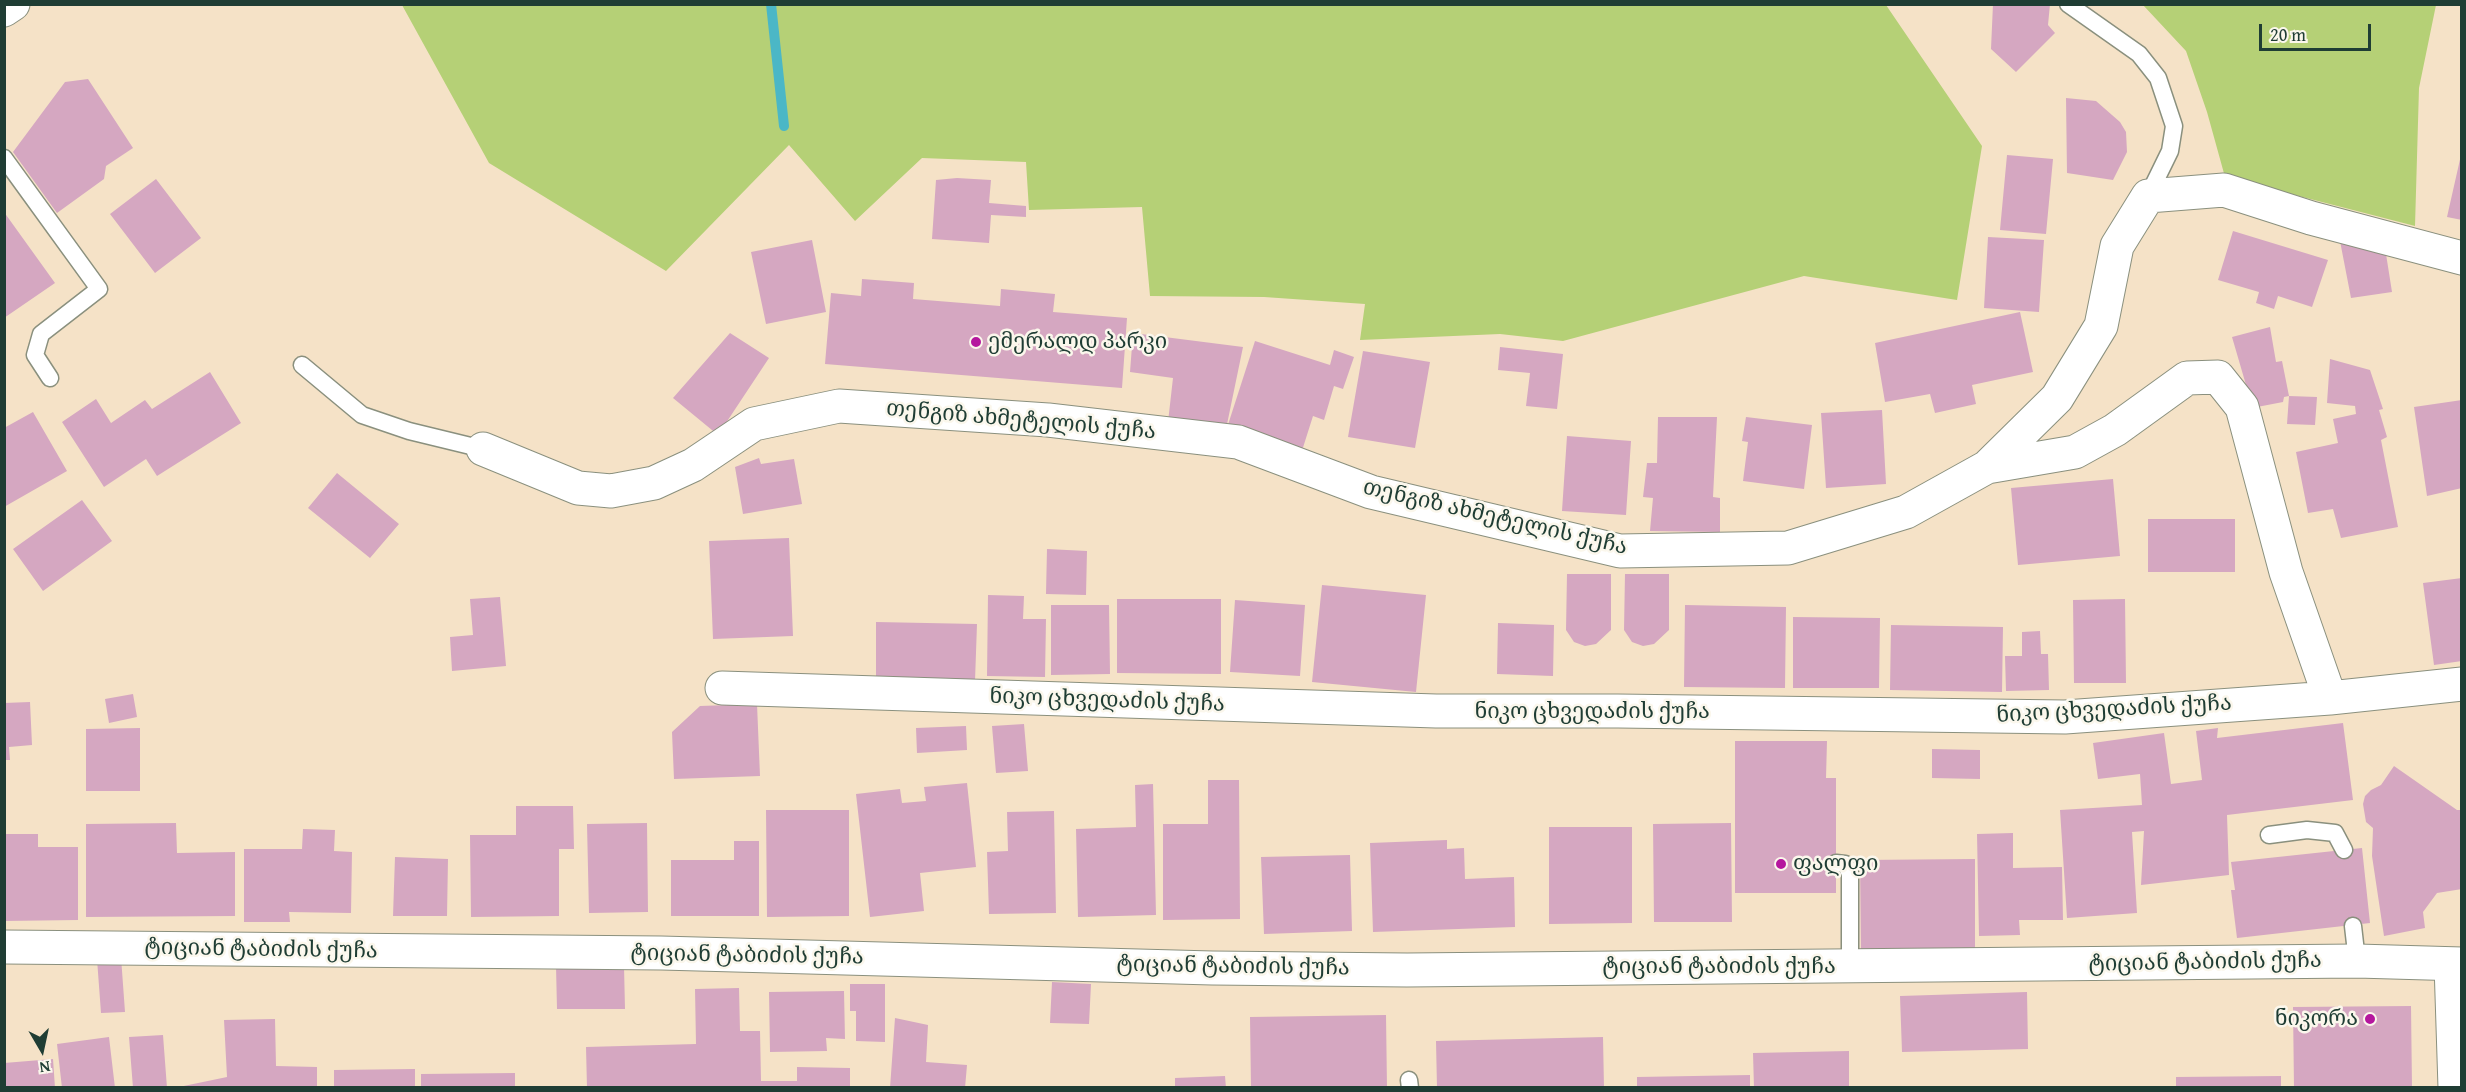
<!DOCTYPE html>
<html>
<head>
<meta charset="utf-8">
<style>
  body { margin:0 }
  #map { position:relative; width:2466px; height:1092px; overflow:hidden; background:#f5e2c7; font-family:"Gentium Book Plus",serif }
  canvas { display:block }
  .frame { position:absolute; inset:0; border:6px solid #1f3d34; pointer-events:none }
  .north { position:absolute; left:12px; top:1020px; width:60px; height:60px; -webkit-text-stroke:4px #fbf7ec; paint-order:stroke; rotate:171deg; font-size:16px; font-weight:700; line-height:24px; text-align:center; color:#1f3d34 }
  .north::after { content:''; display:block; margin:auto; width:21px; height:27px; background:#1f3d34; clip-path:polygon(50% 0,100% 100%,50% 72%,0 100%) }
  .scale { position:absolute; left:2259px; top:24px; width:112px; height:27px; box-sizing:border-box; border:3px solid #1f3d34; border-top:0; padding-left:8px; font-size:18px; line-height:21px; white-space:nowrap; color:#1f3d34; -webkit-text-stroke:4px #fbf7ec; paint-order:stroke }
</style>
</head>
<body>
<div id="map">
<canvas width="2466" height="1092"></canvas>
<div class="frame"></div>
<div class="north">N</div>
<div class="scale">20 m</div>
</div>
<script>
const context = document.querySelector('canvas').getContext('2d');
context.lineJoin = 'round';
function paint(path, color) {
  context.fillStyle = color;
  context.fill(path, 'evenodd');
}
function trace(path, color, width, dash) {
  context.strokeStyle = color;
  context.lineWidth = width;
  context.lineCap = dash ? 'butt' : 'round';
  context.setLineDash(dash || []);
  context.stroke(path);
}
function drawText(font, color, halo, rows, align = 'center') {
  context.font = font + ' "Gentium Book Plus","Noto Serif Georgian",serif';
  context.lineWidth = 5;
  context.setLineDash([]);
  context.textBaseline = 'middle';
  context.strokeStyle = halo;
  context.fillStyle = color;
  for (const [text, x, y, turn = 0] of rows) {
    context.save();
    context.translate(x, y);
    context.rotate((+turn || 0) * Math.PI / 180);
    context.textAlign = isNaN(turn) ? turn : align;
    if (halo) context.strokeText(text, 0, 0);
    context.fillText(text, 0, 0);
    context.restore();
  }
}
paint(new Path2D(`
  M402,5H1886L1982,146L1957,300L1804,276L1563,341L1500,334L1360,340L1365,304L1264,297L1150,296L1142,207L1029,210L1026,162L922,158L855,221L789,145L666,271L489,163Z
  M2143,5H2436L2419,88L2415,226L2225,177L2207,112L2186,51Z`), '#b5d076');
trace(new Path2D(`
  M771,4L784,126`), '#4bb7c6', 10);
paint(new Path2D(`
  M1993,4H2050L2048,25L2055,33L2016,72L1991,49Z
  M88,79L133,148L106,166L104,179L57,213L13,152L65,82Z
  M2066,98L2096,101L2120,122L2126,132L2127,152L2113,180L2067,173Z
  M2007,155L2053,159L2046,234L2000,230Z
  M2461,155H2462V220L2447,217Z
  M957,178L991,180L989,203L1026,206V217L991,215L989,243L932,239L936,180Z
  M156,179L201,238L155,273L110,214Z
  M4,212L55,283L4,318Z
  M2233,231L2328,260L2312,307L2278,296L2274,309L2256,303L2259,292L2218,280Z
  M1988,237L2044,240L2039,312L1984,308Z
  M812,240L826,312L766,324L751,252Z
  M2340,241L2386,254L2392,292L2351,298Z
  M862,279L914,283L913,299L1000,306L1001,289L1055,294L1053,312L1127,318L1122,388L825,364L831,293L861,296Z
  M2020,312L2033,372L1972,385L1976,404L1935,413L1930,394L1885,402L1875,343Z
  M2270,327L2276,362L2282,361L2289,396L2317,397L2315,425L2287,424L2289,396L2284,397L2283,402L2257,407L2251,402L2232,337Z
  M730,333L769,358L718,435L673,398Z
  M1133,333L1243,347L1225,434L1168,422L1173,378L1130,372Z
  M1255,341L1330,365L1334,350L1354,357L1343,389L1334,386L1324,420L1313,416L1300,457L1225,434Z
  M1500,347L1563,354L1557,409L1526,406L1530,373L1498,370Z
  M1363,351L1430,362L1415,448L1348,437Z
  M2330,359L2370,370L2383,409L2379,410L2387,437L2381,440L2398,527L2341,538L2333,509L2308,513L2296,452L2338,443L2333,419L2356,414L2355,406L2327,403Z
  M210,372L241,423L157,476L146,459L104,487L62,422L96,399L111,423L145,400L152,409Z
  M2462,400V488L2427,496L2414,407Z
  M1882,410L1886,484L1826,488L1821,413Z
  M33,412L67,471L4,507V428Z
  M1658,417H1717L1713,497L1720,498V532L1650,531L1653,498L1643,497L1647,463H1657Z
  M1746,417L1812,425L1804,489L1743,481L1748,442L1742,441Z
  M1567,436L1631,441L1626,515L1562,511Z
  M759,458L761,464L794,459L802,504L743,514L735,467Z
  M337,473L399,524L370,558L308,508Z
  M2113,479L2120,556L2018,565L2011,488Z
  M82,500L112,541L43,591L13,549Z
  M2148,519H2235V572H2148Z
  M789,538L793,636L713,639L709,541Z
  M1047,549L1087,551L1086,595L1046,594Z
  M1567,574H1611V630L1596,644L1585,646L1574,642L1566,630Z
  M1625,574H1669V630L1654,644L1643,646L1632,642L1624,630Z
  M2462,578V661L2434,665L2423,583Z
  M1322,585L1426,595L1416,692L1312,682Z
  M988,595L1024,596L1023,619H1046L1045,677L987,676Z
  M500,597L506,666L452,671L450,637L473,635L470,599Z
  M1117,599H1221V674L1117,673Z
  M2125,599L2126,683H2074L2073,600Z
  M1235,600L1305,605L1300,676L1230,672Z
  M1051,605H1109L1110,674L1051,675Z
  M1685,605L1786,607L1785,688L1684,687Z
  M1793,617L1880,618L1879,688H1793Z
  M876,622L977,624L975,681L876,680Z
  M1498,623L1554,625L1553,676L1497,674Z
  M1891,625L2003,627L2002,692L1890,690Z
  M2040,631L2041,654H2048L2049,690L2006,691L2005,656H2022V632Z
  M133,694L137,717L109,723L105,699Z
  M30,702L32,745L9,747L10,760H4V703Z
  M757,704L760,776L674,779L672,732L700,706Z
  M2343,723L2353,800L2227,815L2229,875L2141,885L2144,831L2132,832L2137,913L2067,918L2060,810L2142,805L2140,774L2098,779L2093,743L2164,733L2171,784L2202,780L2196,731L2218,728L2217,738Z
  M1024,724L1028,771L996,773L992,726Z
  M966,726L967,750L917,753L916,728Z
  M140,728V791H86V729Z
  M1735,741H1827L1826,778H1836V893H1735Z
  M1932,749L1980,750V779L1932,778Z
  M2394,766L2457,810H2462V889L2437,893L2423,912L2425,928L2384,936L2372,856L2373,828L2366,822L2363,804L2365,796L2371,790L2381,785Z
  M1208,780H1239L1240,919L1163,920V824H1208Z
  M967,783L976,867L920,873L924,911L870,917L856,794L900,789L902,803L926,801L924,787Z
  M1153,784L1156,915L1078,917L1076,829L1136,827L1135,785Z
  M516,806H573L574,849H559V916L471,917L470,835H516Z
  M766,810H849V916L767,917Z
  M1054,811L1056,913L989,914L987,852L1008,851L1007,812Z
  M176,823L177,853L235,852V916L86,917V824Z
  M647,823L648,912L589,913L587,824Z
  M1731,823L1732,922H1654L1653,824Z
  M1549,827H1632V923L1549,924Z
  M303,829L335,830L334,851L352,852L351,913L289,912L290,922H244V849H302Z
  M2013,833V868L2062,867L2063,920H2019L2020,935L1979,936L1977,834Z
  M4,834H38V847H78V920L4,921Z
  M1447,840V849L1464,848L1465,879L1514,877L1515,927L1373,932L1370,843Z
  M734,841H759V916H671V860H734Z
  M2362,848L2370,923L2237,938L2231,890H2235L2231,862Z
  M1350,855L1352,931L1264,934L1261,857Z
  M395,857L448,859L447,916H393Z
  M1975,859V951L1861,952L1860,860Z
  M121,957L125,1012L101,1013L97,959Z
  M556,966H624L625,1009H557Z
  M1052,982L1091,984L1089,1024L1050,1023Z
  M850,984H885V1042L856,1041V1011H850Z
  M739,988L740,1031H760L761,1081H797V1067L850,1068V1088H587L586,1047L696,1044L695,989Z
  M844,991L845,1039L826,1038L827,1051L770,1052L769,992Z
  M2027,992L2028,1049L1902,1052L1900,996Z
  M2411,1006L2412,1088H2294L2293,1007Z
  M1386,1015L1387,1088H1251L1250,1017Z
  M895,1018L928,1025L926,1062L967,1065L965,1088H890Z
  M275,1019L276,1066L317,1067V1088H174L227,1077L224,1020Z
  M163,1035L167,1088H133L129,1037Z
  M109,1037L115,1088H62L57,1044Z
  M1603,1037L1604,1088H1437L1436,1041Z
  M1849,1051V1088H1754L1753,1053Z
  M53,1059L55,1088H4V1063Z
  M415,1069V1088H334V1070Z
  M515,1073V1088H421V1074Z
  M1750,1075V1088H1637V1077Z
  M1225,1076L1226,1088H1175V1078Z
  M2281,1076V1088H2176V1077Z`), '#d5a7c1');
const lane = new Path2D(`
  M2068,4L2139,54L2158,78L2174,126L2170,151L2148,196
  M4,158L99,289L41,334L35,355L50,378
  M302,365L362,415L409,431L483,449
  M2269,835L2307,830L2335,833L2344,850
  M1836,863L1845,864L1850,873V966
  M2353,926L2357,961
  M1409,1080L1410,1088`);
const street = new Path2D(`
  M4,10L13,4
  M483,449L578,488L611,491L654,483L693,465L754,424L839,406L1048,420L1238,442L1371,492L1620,551L1788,548L1906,512L1987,467L2057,398L2101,326L2117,246L2148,196L2224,190L2311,218L2462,258
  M1987,467L2075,452L2115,430L2187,378L2218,377L2242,407L2286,572L2330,698
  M722,688L1436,711H1618L2065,717L2330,698L2462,684
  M4,947L661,953L1212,968L1407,970L2357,961L2462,964
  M2451,964L2455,1088`);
trace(lane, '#8a907e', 19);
trace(street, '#8a907e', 35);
trace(lane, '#fff', 16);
trace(street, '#fff', 33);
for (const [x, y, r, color] of [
  [976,342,6,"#b5179e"],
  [1781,864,6,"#b5179e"],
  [2370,1019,6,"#b5179e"]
]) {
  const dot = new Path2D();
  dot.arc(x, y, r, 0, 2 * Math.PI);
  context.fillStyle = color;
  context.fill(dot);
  trace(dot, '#fbf7ec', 2);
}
drawText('22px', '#1f3d34', '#fbf7ec', [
  ["ემერალდ პარკი",988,342],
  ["ფალფი",1793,864],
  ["ნიკორა",2358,1019,"right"]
], 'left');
drawText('22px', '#1f3d34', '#fbf7ec', [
  ["თენგიზ ახმეტელის ქუჩა",1021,421,5],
  ["თენგიზ ახმეტელის ქუჩა",1495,518,13],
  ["ნიკო ცხვედაძის ქუჩა",1107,701,2],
  ["ნიკო ცხვედაძის ქუჩა",2114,710,-3],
  ["ნიკო ცხვედაძის ქუჩა",1592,712],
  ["ტიციან ტაბიძის ქუჩა",261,950,1],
  ["ტიციან ტაბიძის ქუჩა",747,956,1],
  ["ტიციან ტაბიძის ქუჩა",2205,963,-1],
  ["ტიციან ტაბიძის ქუჩა",1233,967,1],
  ["ტიციან ტაბიძის ქუჩა",1719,967]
]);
</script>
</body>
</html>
